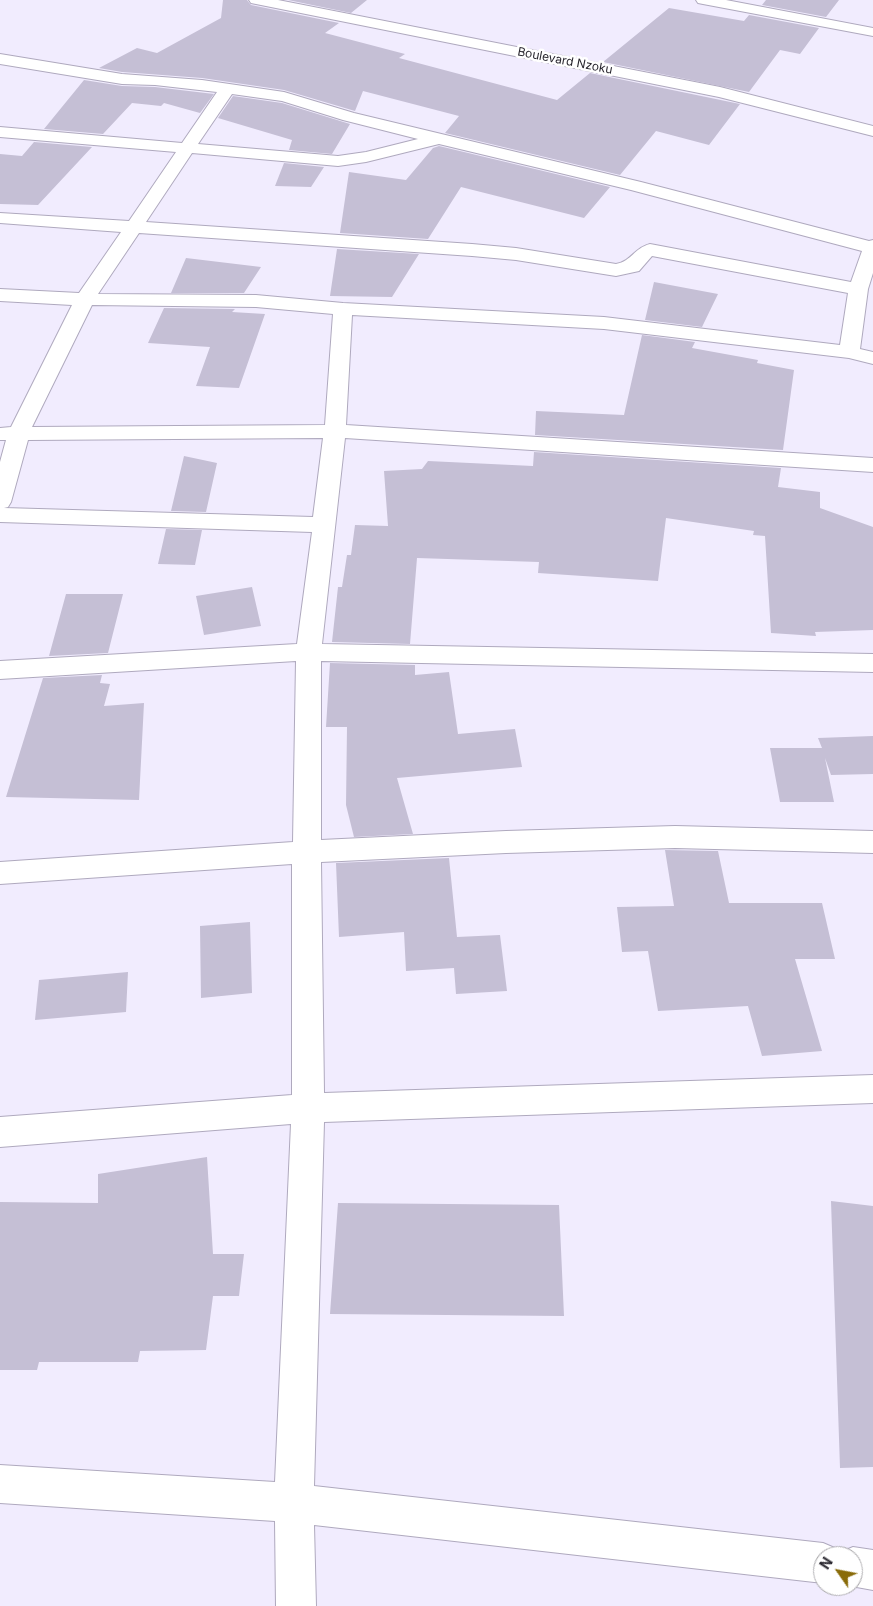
<!DOCTYPE html>
<html>
<head>
<meta charset="utf-8">
<style>
  body { margin:0 }
  #map { position:relative; width:873px; height:1606px; overflow:hidden; background:#f1ecfe; font-family:Inter,sans-serif }
  canvas { display:block }
  .north { position:absolute; left:813px; top:1546px; width:50px; height:50px; box-sizing:border-box; background:#fff; border:1px solid #a9a8ab; border-radius:50%; rotate:303deg; font-size:14px; font-weight:700; line-height:20px; text-align:center; color:#27252d }
  .north::after { content:''; display:block; margin:auto; width:18px; height:22px; background:#896b09; clip-path:polygon(50% 0,100% 100%,50% 72%,0 100%) }
</style>
</head>
<body>
<div id="map">
<canvas width="873" height="1606"></canvas>
<div class="north">N</div>
</div>
<script>
const context = document.querySelector('canvas').getContext('2d');
context.lineJoin = 'round';
function paint(path, color) {
  context.fillStyle = color;
  context.fill(path, 'evenodd');
}
function trace(path, color, width, dash) {
  context.strokeStyle = color;
  context.lineWidth = width;
  context.lineCap = dash ? 'butt' : 'round';
  context.setLineDash(dash || []);
  context.stroke(path);
}
function drawText(font, color, halo, rows, align = 'center') {
  context.font = font + ' Inter,sans-serif';
  context.lineWidth = 5;
  context.setLineDash([]);
  context.textBaseline = 'middle';
  context.strokeStyle = halo;
  context.fillStyle = color;
  for (const [text, x, y, turn = 0] of rows) {
    context.save();
    context.translate(x, y);
    context.rotate((+turn || 0) * Math.PI / 180);
    context.textAlign = isNaN(turn) ? turn : align;
    if (halo) context.strokeText(text, 0, 0);
    context.fillText(text, 0, 0);
    context.restore();
  }
}
paint(new Path2D(`
  M223,0H247L251,5L339,23L325,33L405,54L399,58L557,100L590,73L740,104L709,145L656,131L620,175L445,133L459,116L363,91L355,111L284,90L202,78L122,72L99,68L137,48L157,53L221,18Z
  M288,0H367L351,13Z
  M766,0H839L826,17L762,5Z
  M669,8L744,21L749,15L819,28L800,54L780,50L749,92L603,62Z
  M84,80L122,86L155,87L214,94L200,113L164,103L161,106L132,103L103,134L44,129Z
  M233,96L282,103L350,124L332,154L289,150L292,140L218,118Z
  M34,142L92,147L38,205L0,204V154L22,156Z
  M439,146L610,187L584,218L461,187L428,239L340,233L349,172L406,180L433,148Z
  M284,163L324,167L311,187L275,186Z
  M337,249L419,254L392,297L330,296Z
  M186,258L261,267L244,293H171Z
  M654,282L718,294L702,327L645,320Z
  M164,308L235,309L232,312L265,314L239,388L196,386L210,347L148,343Z
  M642,335L695,342L692,348L758,360L757,363L794,370L783,450L535,435L536,411L624,415Z
  M534,452L781,468L778,487L820,492V508L873,527V630L815,632L816,636L771,633L765,536L753,535L754,531L666,518L658,581L538,573L539,562L417,558L410,644L332,642L338,587H342L347,555H351L355,525L388,526L384,471L422,469L428,461L533,466Z
  M184,456L217,463L206,512L171,511Z
  M166,529L202,530L195,565L158,564Z
  M252,587L261,626L204,635L196,596Z
  M66,594H123L108,653L49,656Z
  M330,663L415,665V675L449,672L458,734L515,729L522,767L397,778L413,834L354,837L346,805L347,727H326Z
  M102,675L100,683L110,684L104,706L144,703L139,800L6,797L43,678Z
  M873,736V774L831,775L825,758L834,802H780L770,748H822L818,738Z
  M665,850L718,851L729,903H822L835,959H795L822,1051L762,1056L748,1006L658,1011L648,951L622,952L617,907L674,906Z
  M449,858L457,937L500,935L507,991L456,994L454,968L406,971L404,932L339,937L336,863Z
  M250,922L252,993L201,998L200,926Z
  M128,972L126,1012L35,1020L39,980Z
  M207,1157L213,1254H244L239,1296H213L206,1350L140,1351L138,1362H39L37,1370H0V1202L98,1203V1174Z
  M831,1201L873,1206V1467L840,1468Z
  M338,1203L559,1205L564,1316L330,1314Z`), '#c5bfd5');
const minor = new Path2D(`
  M696,0H726L873,28V36L703,4L698,3Z
  M0,54L122,74L202,80L284,92L354,113L641,182L869,241L873,240V273L868,289L860,349L873,352V364L849,358L604,329L352,315L346,425L873,458V472L345,438L322,644L873,654V672L321,661V840L506,831L675,826L873,831V853L675,848L506,853L321,862L324,1093L873,1075V1103L324,1122L314,1486L823,1543L837,1549L839,1553L853,1547L873,1550V1590L851,1586H853V1556H823V1583L314,1525L316,1606H276L275,1521L0,1503V1465L275,1482L291,1124L0,1147V1117L292,1095V864L0,884V862L293,842L296,661L0,679V661L297,644L312,532L0,522V462L6,440H0V428L11,427L72,305L0,301V289L79,293L121,232L0,223V213L129,221L176,152L0,137V127L182,143L217,92L155,85L122,84L0,64ZM232,94L282,101L343,120L418,139L366,152L338,156L198,144ZM439,144L631,190L862,251L851,282L650,244C634,248 632,261 616,264L516,248L472,244L146,222L192,153L338,166L366,162ZM139,233L472,256L516,260L616,276L639,271L652,256L848,293L840,345L604,317L343,303L256,295L98,294ZM92,305L256,307L333,314L325,425L32,427ZM323,438L313,517L4,508L8,507L11,502L28,440Z`);
const tertiary = new Path2D(`
  M249,0H278L720,87L873,126V136L719,97L256,4L251,3Z`);
trace(minor, '#afa9be', 2);
trace(tertiary, '#afa9be', 2);
paint(minor, '#fff');
paint(tertiary, '#fff');
drawText('12px', '#27252d', '#fff', [
  ["Boulevard Nzoku",565,61,11]
]);
</script>
</body>
</html>
